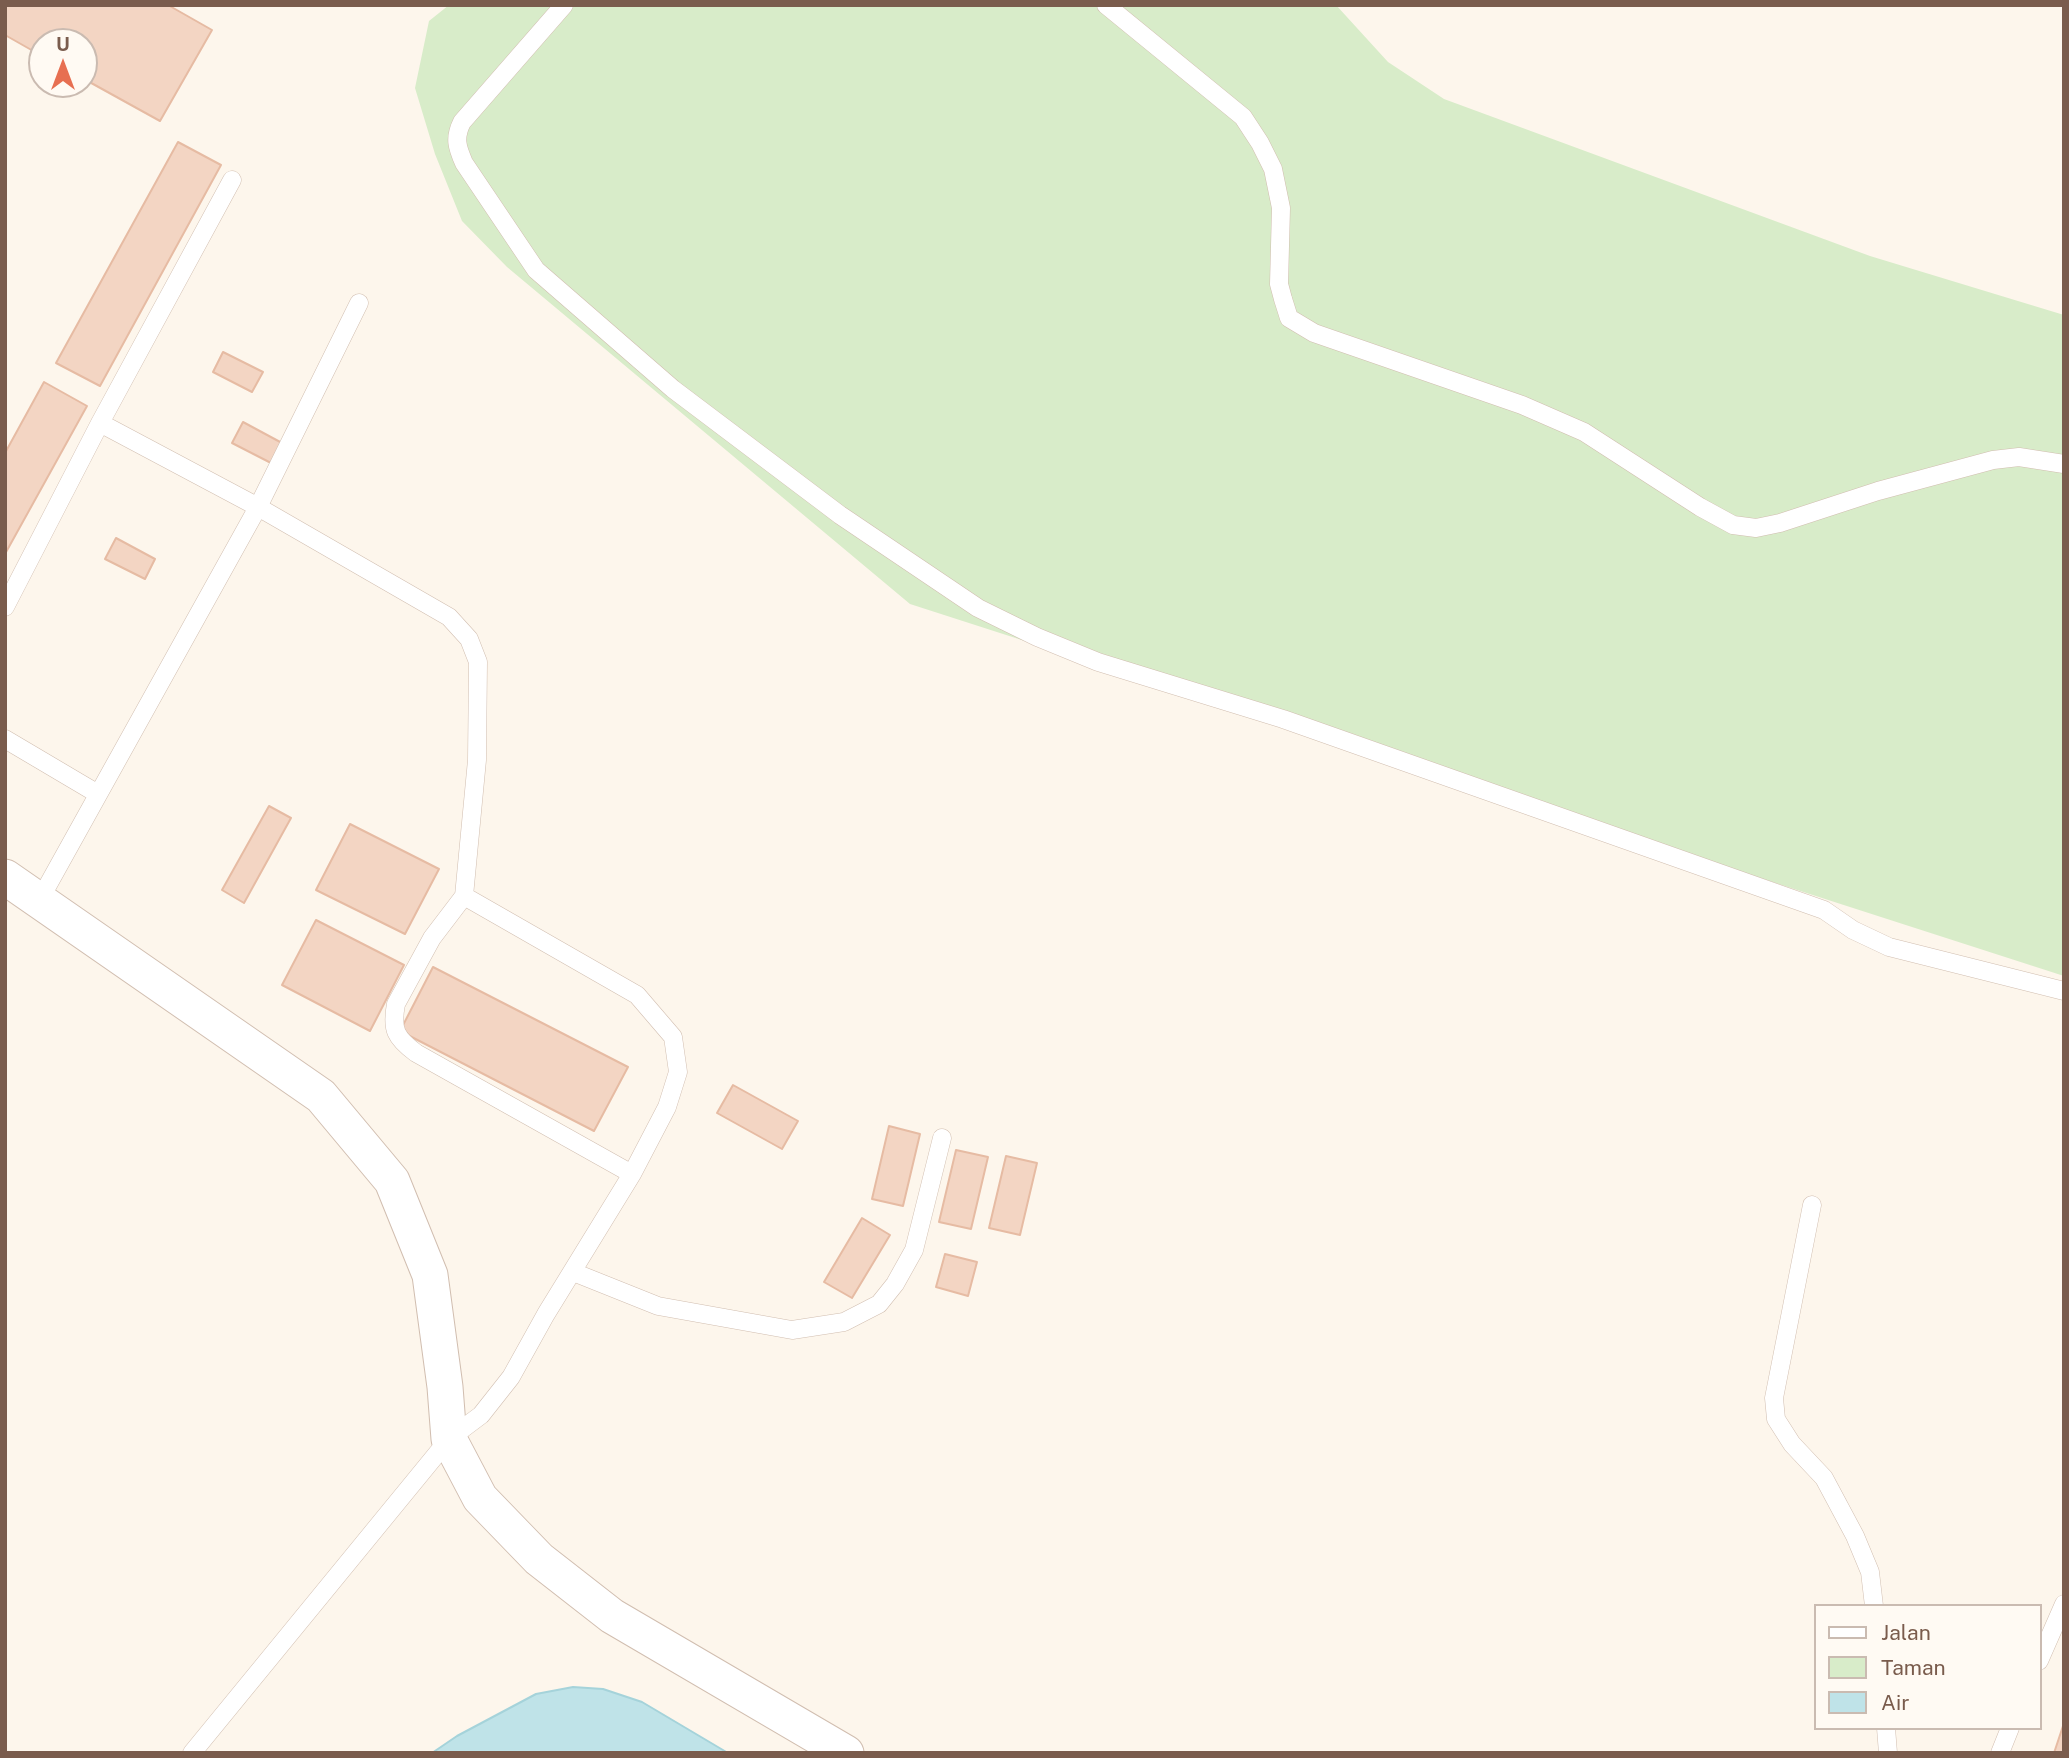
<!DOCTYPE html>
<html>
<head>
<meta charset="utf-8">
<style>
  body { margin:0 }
  #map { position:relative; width:2069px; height:1758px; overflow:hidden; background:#fdf6ec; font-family:"Public Sans",sans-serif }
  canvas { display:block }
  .frame { position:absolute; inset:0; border:7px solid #7a5c4d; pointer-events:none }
  .legend { position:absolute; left:1814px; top:1604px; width:228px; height:126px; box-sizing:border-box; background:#fffaf3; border:2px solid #cabbb1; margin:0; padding:9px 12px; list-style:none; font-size:21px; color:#7a5c4d }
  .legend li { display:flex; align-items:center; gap:14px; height:35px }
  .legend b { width:35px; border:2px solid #cabbb1 }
  .north { position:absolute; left:28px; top:28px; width:70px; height:70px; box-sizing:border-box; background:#fffaf3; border:2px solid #cabbb1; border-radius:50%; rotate:0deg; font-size:19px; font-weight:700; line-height:28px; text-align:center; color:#7a5c4d }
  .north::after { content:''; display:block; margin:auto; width:24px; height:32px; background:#e76f51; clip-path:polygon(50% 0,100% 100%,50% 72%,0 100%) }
</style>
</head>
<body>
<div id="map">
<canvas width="2069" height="1758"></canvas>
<div class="frame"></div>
<ul class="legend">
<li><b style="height:9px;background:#fff"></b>Jalan</li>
<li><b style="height:19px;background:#d8ecc9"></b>Taman</li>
<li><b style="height:19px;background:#bfe3e8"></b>Air</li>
</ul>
<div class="north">U</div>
</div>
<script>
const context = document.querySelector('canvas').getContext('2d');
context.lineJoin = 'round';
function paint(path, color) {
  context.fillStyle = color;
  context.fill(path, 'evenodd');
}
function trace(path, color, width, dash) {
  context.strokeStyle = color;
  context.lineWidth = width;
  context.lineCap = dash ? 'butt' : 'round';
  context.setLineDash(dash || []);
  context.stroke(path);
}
paint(new Path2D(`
  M449,5H1336L1388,62L1444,99L1870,256L2064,315V976L910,604L507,267L462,221L435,154L415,88L429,21Z`), '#d8ecc9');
const water = new Path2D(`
  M573,1687L603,1689L642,1702L728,1753H432L457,1736L536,1694Z`);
paint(water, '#bfe3e8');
trace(water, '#a5d3da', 2);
const building = new Path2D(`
  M5,5H168L212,30L160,121L84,79V42H42V56L5,35Z
  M178,142L221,165L100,386L56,363Z
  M223,352L263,372L252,392L213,372Z
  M44,382L87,406L5,554V453Z
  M243,422L282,443L271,463L232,443Z
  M116,538L155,559L145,579L105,559Z
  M269,806L291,818L244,903L222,890Z
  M350,824L439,869L405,934L316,890Z
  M316,920L404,965L370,1031L282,985Z
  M433,967L628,1067L594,1131L400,1031Z
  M733,1085L798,1121L782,1149L717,1113Z
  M889,1126L920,1134L903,1206L872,1199Z
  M956,1150L988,1157L971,1229L939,1222Z
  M1006,1156L1037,1163L1020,1235L989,1228Z
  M862,1218L890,1235L852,1298L824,1282Z
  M945,1254L977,1262L968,1296L936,1287Z
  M2064,1723V1753H2054Z`);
paint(building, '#f3d5c3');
trace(building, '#e6bba3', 2);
const lane = new Path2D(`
  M564,5L462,122C454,138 457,147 464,163L536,270L673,389L840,515L978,608L1037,637L1098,662L1283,719L1824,910L1853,930L1889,947L2064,991
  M1106,5L1243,117L1260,143L1273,169L1281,208L1279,284L1283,299L1289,318L1314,333L1522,405L1584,432L1700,507L1733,525L1756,528L1780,523L1878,491L1993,460L2019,457L2064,464
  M100,423L258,507L449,617L469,639L478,662L477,760L464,896
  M5,607L100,423L232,180
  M5,739L98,794
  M39,901L258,507L359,303
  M1812,1205L1774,1398L1776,1419L1792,1444L1824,1478L1855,1536L1870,1572L1874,1606
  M573,1272L658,1306L792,1330L844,1322L879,1304L895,1284L914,1250L942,1138
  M2039,1661L2064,1604
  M1886,1728L1888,1753
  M192,1753L449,1439L481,1415L511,1377L546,1314L632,1174L667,1107L678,1072L673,1037L637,995L464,896L432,938L396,1004C391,1030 396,1038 416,1053L632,1174
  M2000,1753L2010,1728`);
const street = new Path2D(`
  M5,877L321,1096L392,1181L430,1275L445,1387L449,1439L480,1498L539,1559L612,1616L846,1753`);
trace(lane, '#d1beb0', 19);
trace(street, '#d1beb0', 37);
trace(lane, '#fff', 18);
trace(street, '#fff', 35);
</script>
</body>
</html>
